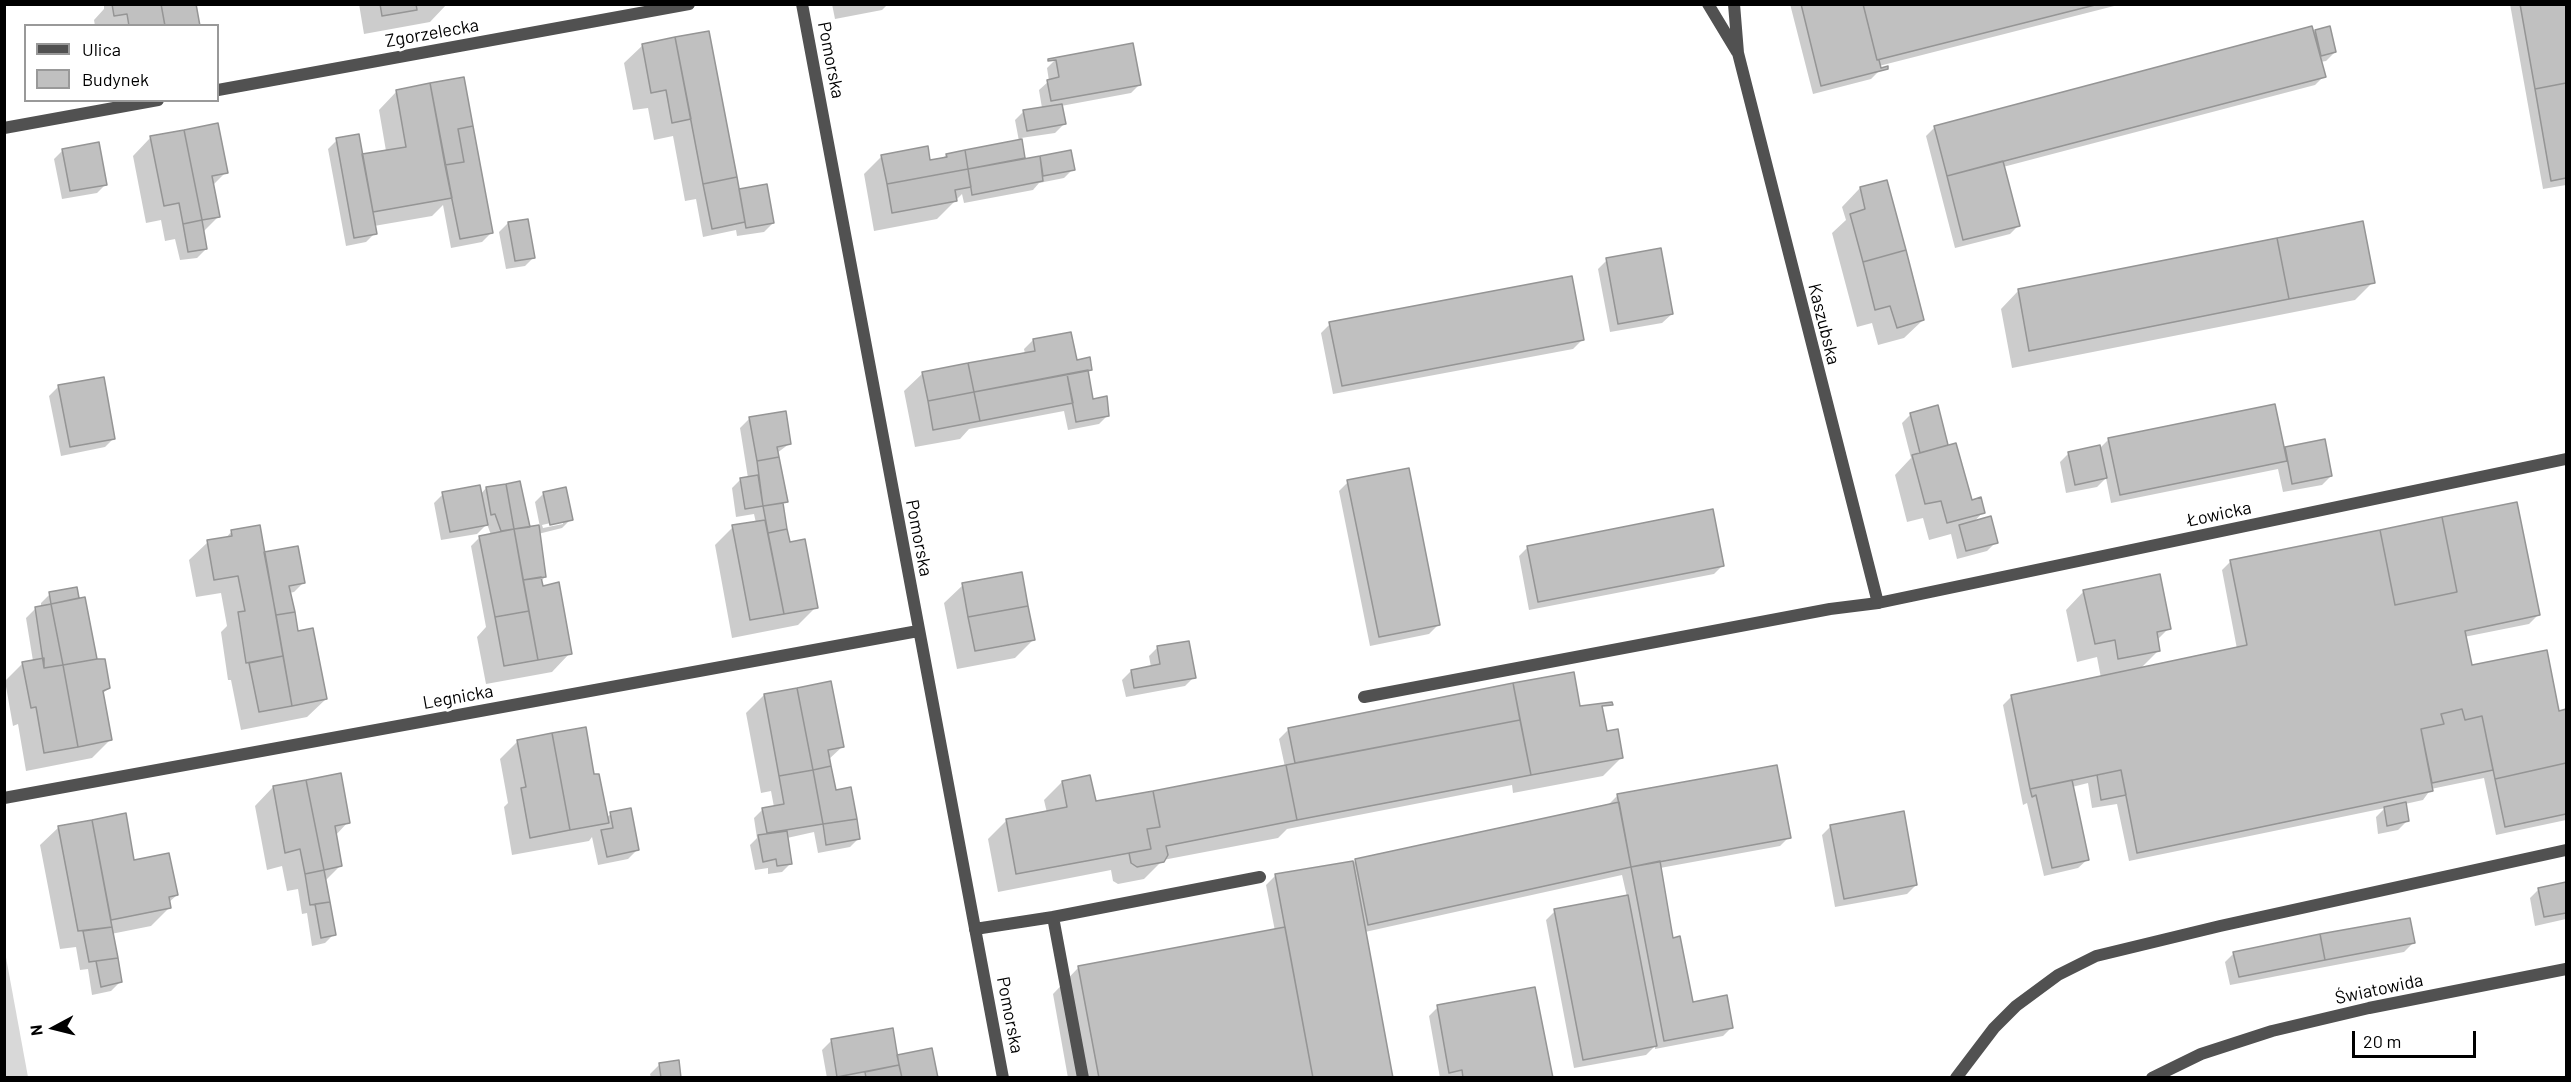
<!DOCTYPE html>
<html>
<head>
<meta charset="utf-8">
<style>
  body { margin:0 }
  #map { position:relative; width:2571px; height:1082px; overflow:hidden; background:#fff; font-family:Barlow,sans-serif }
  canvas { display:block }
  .frame { position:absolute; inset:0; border:6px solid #000; pointer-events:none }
  .legend { position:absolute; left:24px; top:24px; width:195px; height:78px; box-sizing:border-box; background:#fff; border:2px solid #999; margin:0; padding:8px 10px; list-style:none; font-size:18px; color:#000 }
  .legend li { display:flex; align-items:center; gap:12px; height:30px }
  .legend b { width:30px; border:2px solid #999 }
  .north { position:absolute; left:24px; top:998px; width:60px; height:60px; -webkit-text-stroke:4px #fff; paint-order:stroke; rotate:263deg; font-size:16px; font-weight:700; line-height:24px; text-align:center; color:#000 }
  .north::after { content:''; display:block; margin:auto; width:21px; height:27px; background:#000; clip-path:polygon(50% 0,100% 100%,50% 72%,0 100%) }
  .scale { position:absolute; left:2352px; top:1031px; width:124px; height:27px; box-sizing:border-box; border:3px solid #000; border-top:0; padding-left:8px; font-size:18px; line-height:21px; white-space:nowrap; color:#000; -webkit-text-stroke:4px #fff; paint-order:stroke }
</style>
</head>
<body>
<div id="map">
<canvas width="2571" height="1082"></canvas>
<div class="frame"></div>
<ul class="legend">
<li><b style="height:8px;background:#515151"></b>Ulica</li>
<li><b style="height:16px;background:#c0c0c0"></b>Budynek</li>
</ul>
<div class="north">N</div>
<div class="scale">20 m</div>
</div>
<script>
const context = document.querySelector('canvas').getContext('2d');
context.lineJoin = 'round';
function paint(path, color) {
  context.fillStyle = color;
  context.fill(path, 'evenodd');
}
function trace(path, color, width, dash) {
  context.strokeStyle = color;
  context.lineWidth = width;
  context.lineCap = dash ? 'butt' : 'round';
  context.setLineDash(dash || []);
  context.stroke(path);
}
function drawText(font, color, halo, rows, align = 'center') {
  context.font = font + ' Barlow,sans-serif';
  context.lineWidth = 6;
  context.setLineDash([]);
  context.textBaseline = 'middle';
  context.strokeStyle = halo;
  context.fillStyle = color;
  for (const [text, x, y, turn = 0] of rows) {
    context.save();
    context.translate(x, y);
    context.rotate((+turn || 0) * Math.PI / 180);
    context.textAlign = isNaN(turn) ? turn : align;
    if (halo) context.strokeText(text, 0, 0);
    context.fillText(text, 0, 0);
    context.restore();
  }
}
paint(new Path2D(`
  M5,952L28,1077H5Z`), '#d8d8d8');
paint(new Path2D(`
  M104,4H194L198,26H95L94,20L104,9Z
  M359,4H447L430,22L364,34Z
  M832,4H888L882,10L835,19Z
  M1790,4H2122L1879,66L1880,70L1871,79L1813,94Z
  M2510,4H2566V185L2543,189Z
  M2315,31L2335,52L2326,61L2320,62L2324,76L2315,85L2003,167L2019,225L2010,234L1955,248L1926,136L1935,127L2313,34Z
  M643,45L738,191L773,223L764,232L737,236L736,230L703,237L696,199L685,201L673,136L654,140L648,108L633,110L624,63Z
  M1056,59L1140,84L1131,93L1061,106L1064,124L1055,133L1021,138L1024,160L1070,151L1073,169L1064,178L1039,183L1033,190L964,203L962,194L937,219L874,231L864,174L882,156L929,162L942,159L946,155L1019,141L1015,120L1024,111L1042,108L1039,90L1049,81L1047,68Z
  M397,91L491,233L482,242L451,248L443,205L432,216L374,226L375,233L366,242L346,246L328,149L337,140L361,155L386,151L379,110Z
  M151,137L226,172L213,185L219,216L203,232L206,249L197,258L180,260L175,239L165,241L161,220L146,223L133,156Z
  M63,150L106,184L97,193L62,199L54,159Z
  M1860,188L1923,320L1904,338L1878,345L1872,323L1857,327L1832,233L1846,220L1842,207Z
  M508,223L534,257L525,266L506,269L499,232Z
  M1607,260L1672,314L1662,323L1610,332L1598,269Z
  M2373,282L2355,300L2012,368L2001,309L2019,290Z
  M1330,324L1582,340L1573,349L1333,394L1321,333Z
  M1033,340L1090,369L1087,372L1091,401L1108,415L1099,424L1068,430L1064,411L969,429L960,439L915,447L904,391L923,373L1025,354L1024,349Z
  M58,387L114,438L105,447L61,456L49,396Z
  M784,413L789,444L777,453L786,501L782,506L788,543L816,607L798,625L732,638L715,545L733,527L756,523L754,514L736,517L732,488L741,479L748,478L740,428L749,419Z
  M1911,414L1946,444L1942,449L1970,502L1983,512L1973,523L1996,542L1987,551L1957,559L1951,534L1929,540L1923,518L1907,522L1895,475L1911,458L1902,423Z
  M2109,439L2284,449L2324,441L2331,476L2322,485L2283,492L2278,469L2111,503L2106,478L2097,487L2066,493L2060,462L2069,453L2100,448Z
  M1348,482L1438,625L1429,634L1370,646L1339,491Z
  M486,488L529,529L540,527L535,502L544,493L571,519L562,528L538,534L545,577L541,581L542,587L570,653L552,672L486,684L477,637L486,627L471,546L480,537L491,535L487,524L477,534L441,540L434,503L443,494L480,495ZM563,520V524L543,528L542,525Z
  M232,531L303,583L294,592L289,593L296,632L326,699L307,717L241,730L231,680H228L221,632L227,626L221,593L196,597L189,560L208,542L225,539Z
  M1528,547L1723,565L1714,574L1529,610L1519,556Z
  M2231,561L2538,615L2529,624L2464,637L2470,667L2558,713L2566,711V820L2496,835L2484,778L2431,789L2423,800L2405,804L2407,821L2398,830L2378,834L2376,817L2385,808L2129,861L2117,804L2092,808L2088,783L2072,787L2088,859L2078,868L2044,876L2027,803L2023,805L2003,705L2012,696L2101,678L2097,657L2077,662L2066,610L2084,591L2169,628L2157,640L2158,651L2140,669L2237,649L2222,570Z
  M963,585L1033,640L1015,658L957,669L944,603Z
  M76,588L91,662L109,688L102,694L110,740L92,758L26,771L18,724L13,726L5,681L23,663L33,661L26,618L35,609L41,607V603L50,594Z
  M1158,647L1194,677L1185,686L1126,697L1122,680L1131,671L1151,667L1149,656Z
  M1573,674L1579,708L1606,732L1621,758L1603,776L1513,793L1512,785L1287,829L1278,838L1163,860L1144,879L1118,884L1113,881L1111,870L998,892L988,839L1006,821L1047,813L1044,800L1062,782L1095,803L1285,767L1279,739L1288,730Z
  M764,695L842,747L828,760L834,792L859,838L850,847L818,853L814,832L787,838L791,863L782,872L768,874V868L755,870L750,845L757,838L754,818L763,809L774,807L771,791L761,793L746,713Z
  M518,741L593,776L606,818L611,814L637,850L628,859L598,865L592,837L589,841L512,855L504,807L508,803L500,759Z
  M273,787L348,822L335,836L340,866L324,882L334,934L325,943L312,946L307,913L302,914L298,889L287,891L282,866L267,870L255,806Z
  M1618,795L1789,837L1780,846L1660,868L1672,939L1691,1004L1732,1027L1723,1036L1655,1049V1046L1646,1055L1574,1068L1546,920L1555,911L1627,897L1622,875L1365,932L1392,1078H1068L1053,994L1079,967L1275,931L1266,885L1275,876L1352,864L1356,860L1609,804Z
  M124,815L133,861L177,895L168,903L169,908L151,926L111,934L120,982L111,991L92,995L88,969L80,970L76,947L60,949L40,845L59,827Z
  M1831,826L1916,885L1907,894L1835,907L1822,835Z
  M2566,883V919L2535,926L2530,898L2539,889Z
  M2413,943L2404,952L2230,985L2225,962L2234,953Z
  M1438,1007L1551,1078H1440L1429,1016Z
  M892,1030L896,1057L936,1078H827L822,1050L831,1041Z
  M659,1065L680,1078H651L650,1074Z`), '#0003');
const building = new Path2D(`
  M112,4H161L165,26H129L127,14L114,16Z
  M161,4H196L200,26H165Z
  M380,4H416L417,10L382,16Z
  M1801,4H1863L1877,60H1879L1881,68L1888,66V69L1821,86Z
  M1863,4H2099L1877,60Z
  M2520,4H2566V83L2535,89Z
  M2312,26L2326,77L1947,176L1934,126Z
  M2330,26L2336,52L2321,56L2315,30Z
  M709,31L737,177L703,184L675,37Z
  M675,37L691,119L672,123L666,90L651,93L642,44Z
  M1133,43L1141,85L1051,101L1047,80L1059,77L1056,60L1048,61V59Z
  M464,77L473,126L458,129L464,162L445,165L430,83Z
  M430,83L452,198L373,212L362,154L406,147L396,90Z
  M2566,83V178L2551,181L2535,89Z
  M1062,104L1066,124L1027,131L1023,110Z
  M218,123L228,173L212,176L220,217L202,220L184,130Z
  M473,126L493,233L460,239L445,165L464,162L458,129Z
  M184,130L202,220L183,224L179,203L164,206L150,136Z
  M359,134L377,234L354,238L336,138Z
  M1022,139L1025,158L968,169L965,150Z
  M99,142L107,185L70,191L62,149Z
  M928,146L930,160L947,157L946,154L965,150L968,169L887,184L881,155Z
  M1071,150L1075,170L1043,176L1040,156Z
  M1040,156L1043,181L972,195L968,169Z
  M2003,161L2020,226L1963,240L1947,176Z
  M968,169L971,187L955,190L957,201L892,213L887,184Z
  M737,177L745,222L712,229L703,184Z
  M1887,180L1906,250L1863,262L1850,214L1865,209L1860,187Z
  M767,184L774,223L746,228L739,189Z
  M528,219L535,258L515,261L508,222Z
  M202,220L207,249L188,252L183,224Z
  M2363,221L2375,283L2289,299L2277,238Z
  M2277,238L2289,299L2029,351L2018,289Z
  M1661,248L1673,314L1618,324L1606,258Z
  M1906,250L1924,320L1897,328L1890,306L1875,310L1863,262Z
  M1572,276L1584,340L1342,386L1329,322Z
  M1071,332L1077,360L1090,357L1092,370L974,392L968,363L1035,351L1033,339Z
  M968,363L974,392L928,401L922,372Z
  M1088,370L1093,399L1107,396L1109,416L1076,422L1067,374Z
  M1067,374L1073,403L980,421L974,392Z
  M104,377L115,439L70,447L58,385Z
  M974,392L980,421L933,430L928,401Z
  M2275,404L2287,461L2120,495L2108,438Z
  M1938,405L1948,445L1920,453L1910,413Z
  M786,411L791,444L777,447L779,457L757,461L749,417Z
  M2325,439L2332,476L2292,484L2285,447Z
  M1956,443L1972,500L1981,497L1985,513L1947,523L1941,501L1925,504L1912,455Z
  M2100,445L2107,478L2075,485L2068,452Z
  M779,457L788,502L763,506L757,461Z
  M1409,468L1440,625L1379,637L1347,480Z
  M758,475L763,506L745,509L740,478Z
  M520,481L530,527L514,529L506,484Z
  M506,484L514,529L501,531L495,514L491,515L486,487Z
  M480,485L488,525L450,532L442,492Z
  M566,487L573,520L550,525L543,492Z
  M2517,502L2540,615L2465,631L2472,665L2547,650L2559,711L2566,709V763L2495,779L2482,716L2465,720L2462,709L2441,714L2444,724L2421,729L2433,791L2137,853L2121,770L2030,789L2011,695L2247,645L2230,560L2380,530L2395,605L2457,592L2442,517Z
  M783,503L787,529L768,533L763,506Z
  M1713,509L1724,566L1538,602L1527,546Z
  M1991,516L1998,543L1966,551L1959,525Z
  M2442,517L2457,592L2395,605L2380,530Z
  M765,520L784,614L750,620L732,525Z
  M260,525L283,656L246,663L238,612L245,611L238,576L214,580L207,540L232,536L231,530Z
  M539,525L546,577L523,580L514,529Z
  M514,529L529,611L495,617L479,536Z
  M787,529L790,542L805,539L818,608L784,614L768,533Z
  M298,546L305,583L289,586L295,612L276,615L264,552Z
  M1022,572L1028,606L968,617L962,583Z
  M2160,574L2171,629L2157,632L2160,651L2118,659L2115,640L2095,644L2083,590Z
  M541,577L543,586L559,582L572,654L538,660L523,580Z
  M77,587L79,598L51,604L49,592Z
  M85,597L97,659L63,665L51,604Z
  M51,604L63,665L44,668L35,607Z
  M1028,606L1035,640L975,651L968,617Z
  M529,611L538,660L504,666L495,617Z
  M295,612L298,631L313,628L327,699L292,706L276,615Z
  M1189,641L1196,678L1134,688L1131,670L1160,664L1157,646Z
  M283,656L292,706L259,712L249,663Z
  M44,658V668L63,665L78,747L44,753L36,707L31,708L22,662Z
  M97,659H105L110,688L103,691L112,740L78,747L63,665Z
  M1574,672L1580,706L1612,702L1613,705L1602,706L1607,731L1618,729L1623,758L1531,775L1513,683Z
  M831,681L844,747L828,750L831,766L813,770L797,688Z
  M1513,683L1520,720L1295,763L1288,728Z
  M797,688L813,770L779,776L764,694Z
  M2462,709L2465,720L2482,716L2493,770L2432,783L2421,729L2444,724L2441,714Z
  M1520,720L1531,775L1297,820L1286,765Z
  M586,727L594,774H599L609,823L570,830L552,733Z
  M552,733L570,830L530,838L521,788L526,787L517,740Z
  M2566,763V814L2505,827L2495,779Z
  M1286,765L1297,820L1166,846L1168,855L1164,862L1137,867L1131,863L1129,853L1151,849L1147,829L1160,827L1153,791Z
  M1777,765L1791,838L1631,867L1617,794Z
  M831,766L836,790L851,787L857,819L823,824L813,770Z
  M813,770L823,824L767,833L762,808L784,804L779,776Z
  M2121,770L2126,795L2101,800L2097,775Z
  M341,773L350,823L335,826L342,866L324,870L306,780Z
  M1090,775L1096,801L1153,791L1160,827L1147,829L1151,849L1016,874L1006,819L1067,807L1062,781Z
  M306,780L324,870L305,874L300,849L285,853L273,786Z
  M2072,780L2089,860L2052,868L2036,795L2032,797L2030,789Z
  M1619,802L1631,867L1368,925L1355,859Z
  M2406,802L2409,821L2387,826L2384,807Z
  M631,808L639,850L607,857L601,830L613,828L610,812Z
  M1904,811L1917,885L1844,899L1830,825Z
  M126,813L134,860L169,853L178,895L169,897L171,908L111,920L92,820Z
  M857,819L860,839L826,845L823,824Z
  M92,820L112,927L78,931L58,826Z
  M787,831L792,864L777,866L776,859L763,862L758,835Z
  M1353,861L1393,1078H1313L1275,874Z
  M1660,861L1673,938L1680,936L1693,1002L1727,995L1733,1028L1664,1041L1631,867Z
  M324,870L330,902L310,905L305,874Z
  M2566,882V913L2544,917L2538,888Z
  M1628,895L1657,1046L1583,1060L1554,909Z
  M330,902L336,935L321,938L315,904Z
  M2410,918L2415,943L2325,960L2320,934Z
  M112,927L118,958L89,962L83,931Z
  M1285,927L1313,1078H1099L1078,966Z
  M2320,934L2325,960L2239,977L2233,952Z
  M118,958L122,982L101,987L96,961Z
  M1535,987L1553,1078H1463L1462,1070L1449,1073L1437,1005Z
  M893,1028L899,1065L837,1077L831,1039Z
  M932,1048L938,1078H902L897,1055Z
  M679,1060L681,1078H661L659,1063Z
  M899,1065L902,1078H866L865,1072Z`);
paint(building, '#c0c0c0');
trace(building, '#959595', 1.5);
trace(new Path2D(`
  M1364,697L1830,609L1878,603
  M975,929L1053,917
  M1083,1078L1053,917L1260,877
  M1956,1078L1994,1028L2016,1006L2058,975L2096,956L2220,926L2566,850`), '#515151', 12);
trace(new Path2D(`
  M802,4L1003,1078
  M1708,4L1737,52
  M1734,4L1738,53L1878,603L2566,459
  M218,90L689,4
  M4,128L158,100
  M4,798L918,631
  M2152,1078L2201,1054L2272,1031L2369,1008L2566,969`), '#515151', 12);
drawText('18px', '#000', '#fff', [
  ["Zgorzelecka",432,33,-10],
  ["Pomorska",831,60,79],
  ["Kaszubska",1824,324,76],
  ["Łowicka",2219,514,-12],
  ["Pomorska",919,538,79],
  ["Legnicka",458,697,-10],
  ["Światowida",2379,989,-12],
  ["Pomorska",1010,1015,79]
]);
</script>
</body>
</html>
